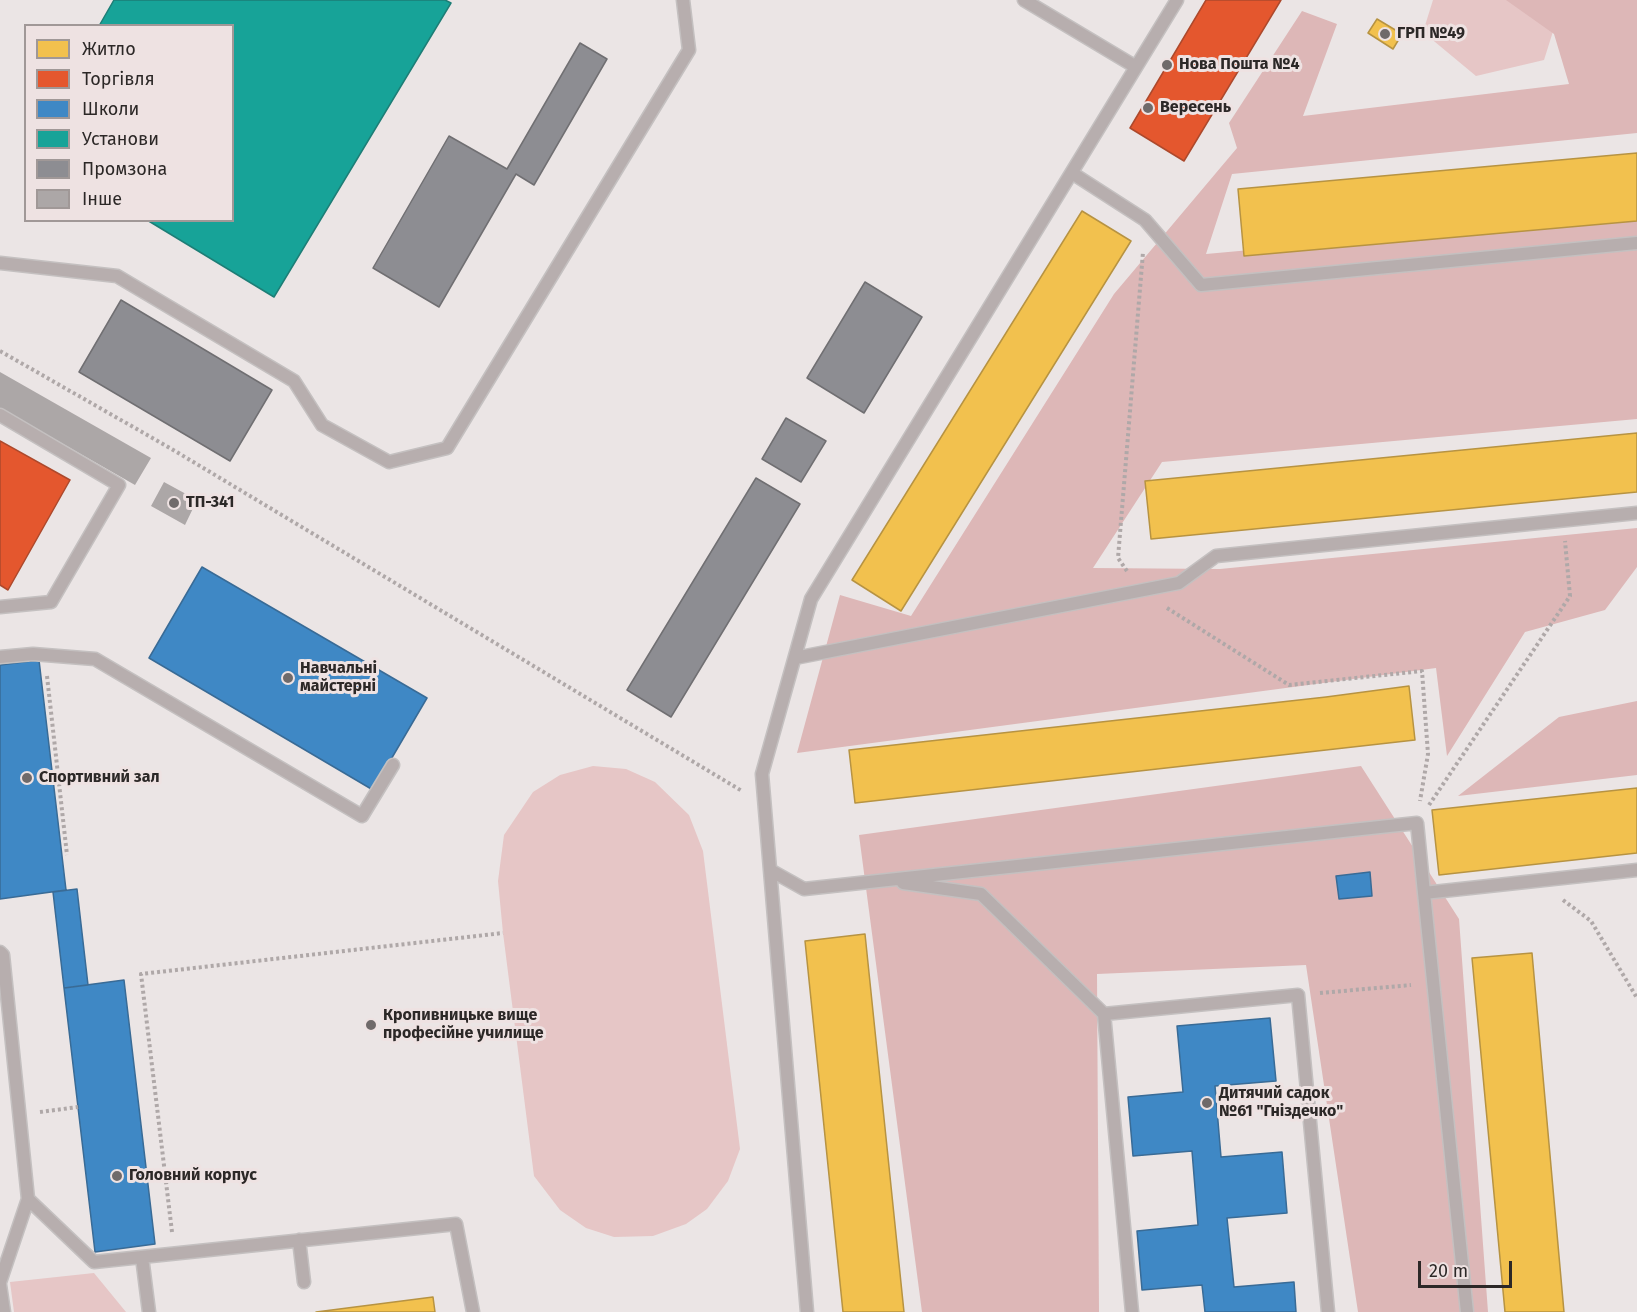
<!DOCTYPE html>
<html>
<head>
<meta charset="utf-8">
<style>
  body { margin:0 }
  #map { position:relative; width:1637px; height:1312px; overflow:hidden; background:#ebe5e5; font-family:"Fira Sans",sans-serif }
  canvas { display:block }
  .legend { position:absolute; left:24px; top:24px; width:210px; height:198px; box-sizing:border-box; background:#eee2e2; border:2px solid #a09897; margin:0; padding:8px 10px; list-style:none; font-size:18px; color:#2c2827 }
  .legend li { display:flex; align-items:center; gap:12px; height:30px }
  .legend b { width:30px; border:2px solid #a09897 }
  .scale { position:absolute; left:1418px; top:1261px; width:94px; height:27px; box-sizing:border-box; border:3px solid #2c2827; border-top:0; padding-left:8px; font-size:18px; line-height:21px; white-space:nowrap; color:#2c2827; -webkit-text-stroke:4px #eee2e2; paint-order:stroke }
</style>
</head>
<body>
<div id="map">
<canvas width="1637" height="1312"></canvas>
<ul class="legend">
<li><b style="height:16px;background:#f2c14e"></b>Житло</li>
<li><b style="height:16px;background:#e4572e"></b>Торгівля</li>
<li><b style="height:16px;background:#3f88c5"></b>Школи</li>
<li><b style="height:16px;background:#17a398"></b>Установи</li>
<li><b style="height:16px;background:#8d8d92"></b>Промзона</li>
<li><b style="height:16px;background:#aca7a7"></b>Інше</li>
</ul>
<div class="scale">20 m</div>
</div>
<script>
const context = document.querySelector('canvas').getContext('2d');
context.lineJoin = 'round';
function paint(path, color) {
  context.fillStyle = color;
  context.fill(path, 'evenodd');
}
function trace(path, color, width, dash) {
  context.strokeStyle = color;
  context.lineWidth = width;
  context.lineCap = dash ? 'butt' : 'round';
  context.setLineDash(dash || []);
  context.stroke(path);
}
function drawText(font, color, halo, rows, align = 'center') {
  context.font = font + ' "Fira Sans",sans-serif';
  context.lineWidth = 6;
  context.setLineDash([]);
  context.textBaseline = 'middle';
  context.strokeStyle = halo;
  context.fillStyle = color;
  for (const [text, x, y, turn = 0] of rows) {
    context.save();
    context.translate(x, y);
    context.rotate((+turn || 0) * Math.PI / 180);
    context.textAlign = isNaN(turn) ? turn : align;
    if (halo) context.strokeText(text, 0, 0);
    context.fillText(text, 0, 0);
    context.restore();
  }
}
paint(new Path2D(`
  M1433,0H1552L1561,6L1544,60L1476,76L1423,32Z
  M593,766L626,769L655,782L689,815L703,851L740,1149L728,1181L707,1209L686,1224L653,1236L614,1237L586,1228L560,1210L534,1176L503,933L498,881L504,835L533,792L560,775Z
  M94,1273L126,1312H14L10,1282Z`), '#e6c6c6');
paint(new Path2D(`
  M1506,0H1637V133L1232,174L1206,254L1637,215V419L1162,462L1093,568L1220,569L1637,528V567L1605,610L1525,632L1447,756L1436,668L797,753L840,595L911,616L1114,294L1237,148L1229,123L1302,11L1337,24L1303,116L1569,84L1554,34Z
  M1637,701V775L1458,796L1559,717Z
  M1361,766L1459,919L1488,1312H1358L1306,965L1097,974L1099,1312H922L859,835Z`), '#ddb7b7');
const homes = new Path2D(`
  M1377,19L1402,34L1393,49L1368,33Z
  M1637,153V221L1244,256L1238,189Z
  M1082,211L1131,241L901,611L852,580Z
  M1637,433V492L1151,539L1145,481Z
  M1409,686L1415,740L855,803L849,750L1326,697Z
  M1637,788V853L1439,875L1432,810Z
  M865,934L904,1312H843L805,941Z
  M1532,953L1564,1312H1505L1472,958Z
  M433,1297L435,1312H316Z`);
paint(homes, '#f2c14e');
trace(homes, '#b79342', 1.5);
const shops = new Path2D(`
  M1206,0H1281L1184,161L1130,128Z
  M0,441L70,480L8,590L0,585Z`);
paint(shops, '#e4572e');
trace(shops, '#ad492c', 1.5);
const schools = new Path2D(`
  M202,567L427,698L373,790L149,658Z
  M39,660L66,890L0,899V665Z
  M1370,872L1372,896L1339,899L1336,876Z
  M77,889L88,985L64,988L53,892Z
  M124,980L155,1244L95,1252L64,988Z
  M1270,1018L1276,1081L1215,1086L1221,1157L1282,1152L1287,1213L1227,1218L1234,1287L1294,1282L1296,1312H1205L1202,1285L1142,1290L1137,1231L1198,1225L1192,1151L1133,1156L1128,1097L1183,1092L1177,1026Z`);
paint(schools, '#3f88c5');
trace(schools, '#396b96', 1.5);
const public = new Path2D(`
  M114,0H445L451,3L274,297L147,220H232V26H99Z`);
paint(public, '#17a398');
trace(public, '#1d7e76', 1.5);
const industry = new Path2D(`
  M580,43L607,59L534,185L516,174L439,307L373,268L449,136L507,169Z
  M865,282L922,317L864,413L807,378Z
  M121,300L272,390L230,461L79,372Z
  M786,418L826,441L801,482L762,459Z
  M756,478L800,504L671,717L627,690Z`);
paint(industry, '#8d8d92');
trace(industry, '#706f72', 1.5);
paint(new Path2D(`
  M0,372L151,458L135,485L0,408Z
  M164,482L197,500L185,525L151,506Z`), '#aca7a7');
const service = new Path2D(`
  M1024,0L1136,67
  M1072,173L1145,220L1201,285L1637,243
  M0,263L117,276L294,381L322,425L389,462L447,448L689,50L683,0
  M0,415L119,485L51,602L0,607
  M0,657L33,654L95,659L362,816L393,765
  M795,658L1179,583L1216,556L1637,513
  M770,870L804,889L1417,823L1424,893
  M903,883L981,894L1104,1014
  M0,952L3,955L28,1199L0,1282
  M28,1199L94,1262L456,1224L473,1312
  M299,1240L304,1282
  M142,1257L149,1312
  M0,1285L4,1312
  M807,1312L762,774L811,599L1177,0
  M1132,1312L1104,1014L1298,995L1328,1312
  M1467,1312L1424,893L1637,870`);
trace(service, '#c4c0c0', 15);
trace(new Path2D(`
  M0,351L170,448L742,791
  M1127,571L1118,558L1143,252
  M1167,608L1289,685L1422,671L1428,754L1420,801
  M47,676L67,855
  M1429,805L1570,596L1565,541
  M1563,900L1591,921L1637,998
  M1320,993L1411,985
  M40,1112L78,1107
  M172,1232L141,974L503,933`), '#afa8a8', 4, [3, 3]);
trace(service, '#b7aeae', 12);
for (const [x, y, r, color] of [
  [1385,34,6,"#6f6a6a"],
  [1167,65,6,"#6f6a6a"],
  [1148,108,6,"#6f6a6a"],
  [174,503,6,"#6f6a6a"],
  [288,678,6,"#6f6a6a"],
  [27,778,6,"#6f6a6a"],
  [371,1025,6,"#6f6a6a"],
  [1207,1103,6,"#6f6a6a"],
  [117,1176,6,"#6f6a6a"]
]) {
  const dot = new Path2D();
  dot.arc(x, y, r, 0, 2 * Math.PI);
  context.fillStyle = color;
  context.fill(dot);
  trace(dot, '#eee2e2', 2);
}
drawText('bold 16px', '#2c2827', '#eee2e2', [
  ["ГРП №49",1397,34],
  ["Нова Пошта №4",1179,65],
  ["Вересень",1160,108],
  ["ТП-341",186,503],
  ["Навчальні",300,669],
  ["майстерні",300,687],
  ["Спортивний зал",39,778],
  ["Кропивницьке вище",383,1016],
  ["професійне училище",383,1034],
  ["Дитячий садок",1219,1094],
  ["№61 \"Гніздечко\"",1219,1112],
  ["Головний корпус",129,1176]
], 'left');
</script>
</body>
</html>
